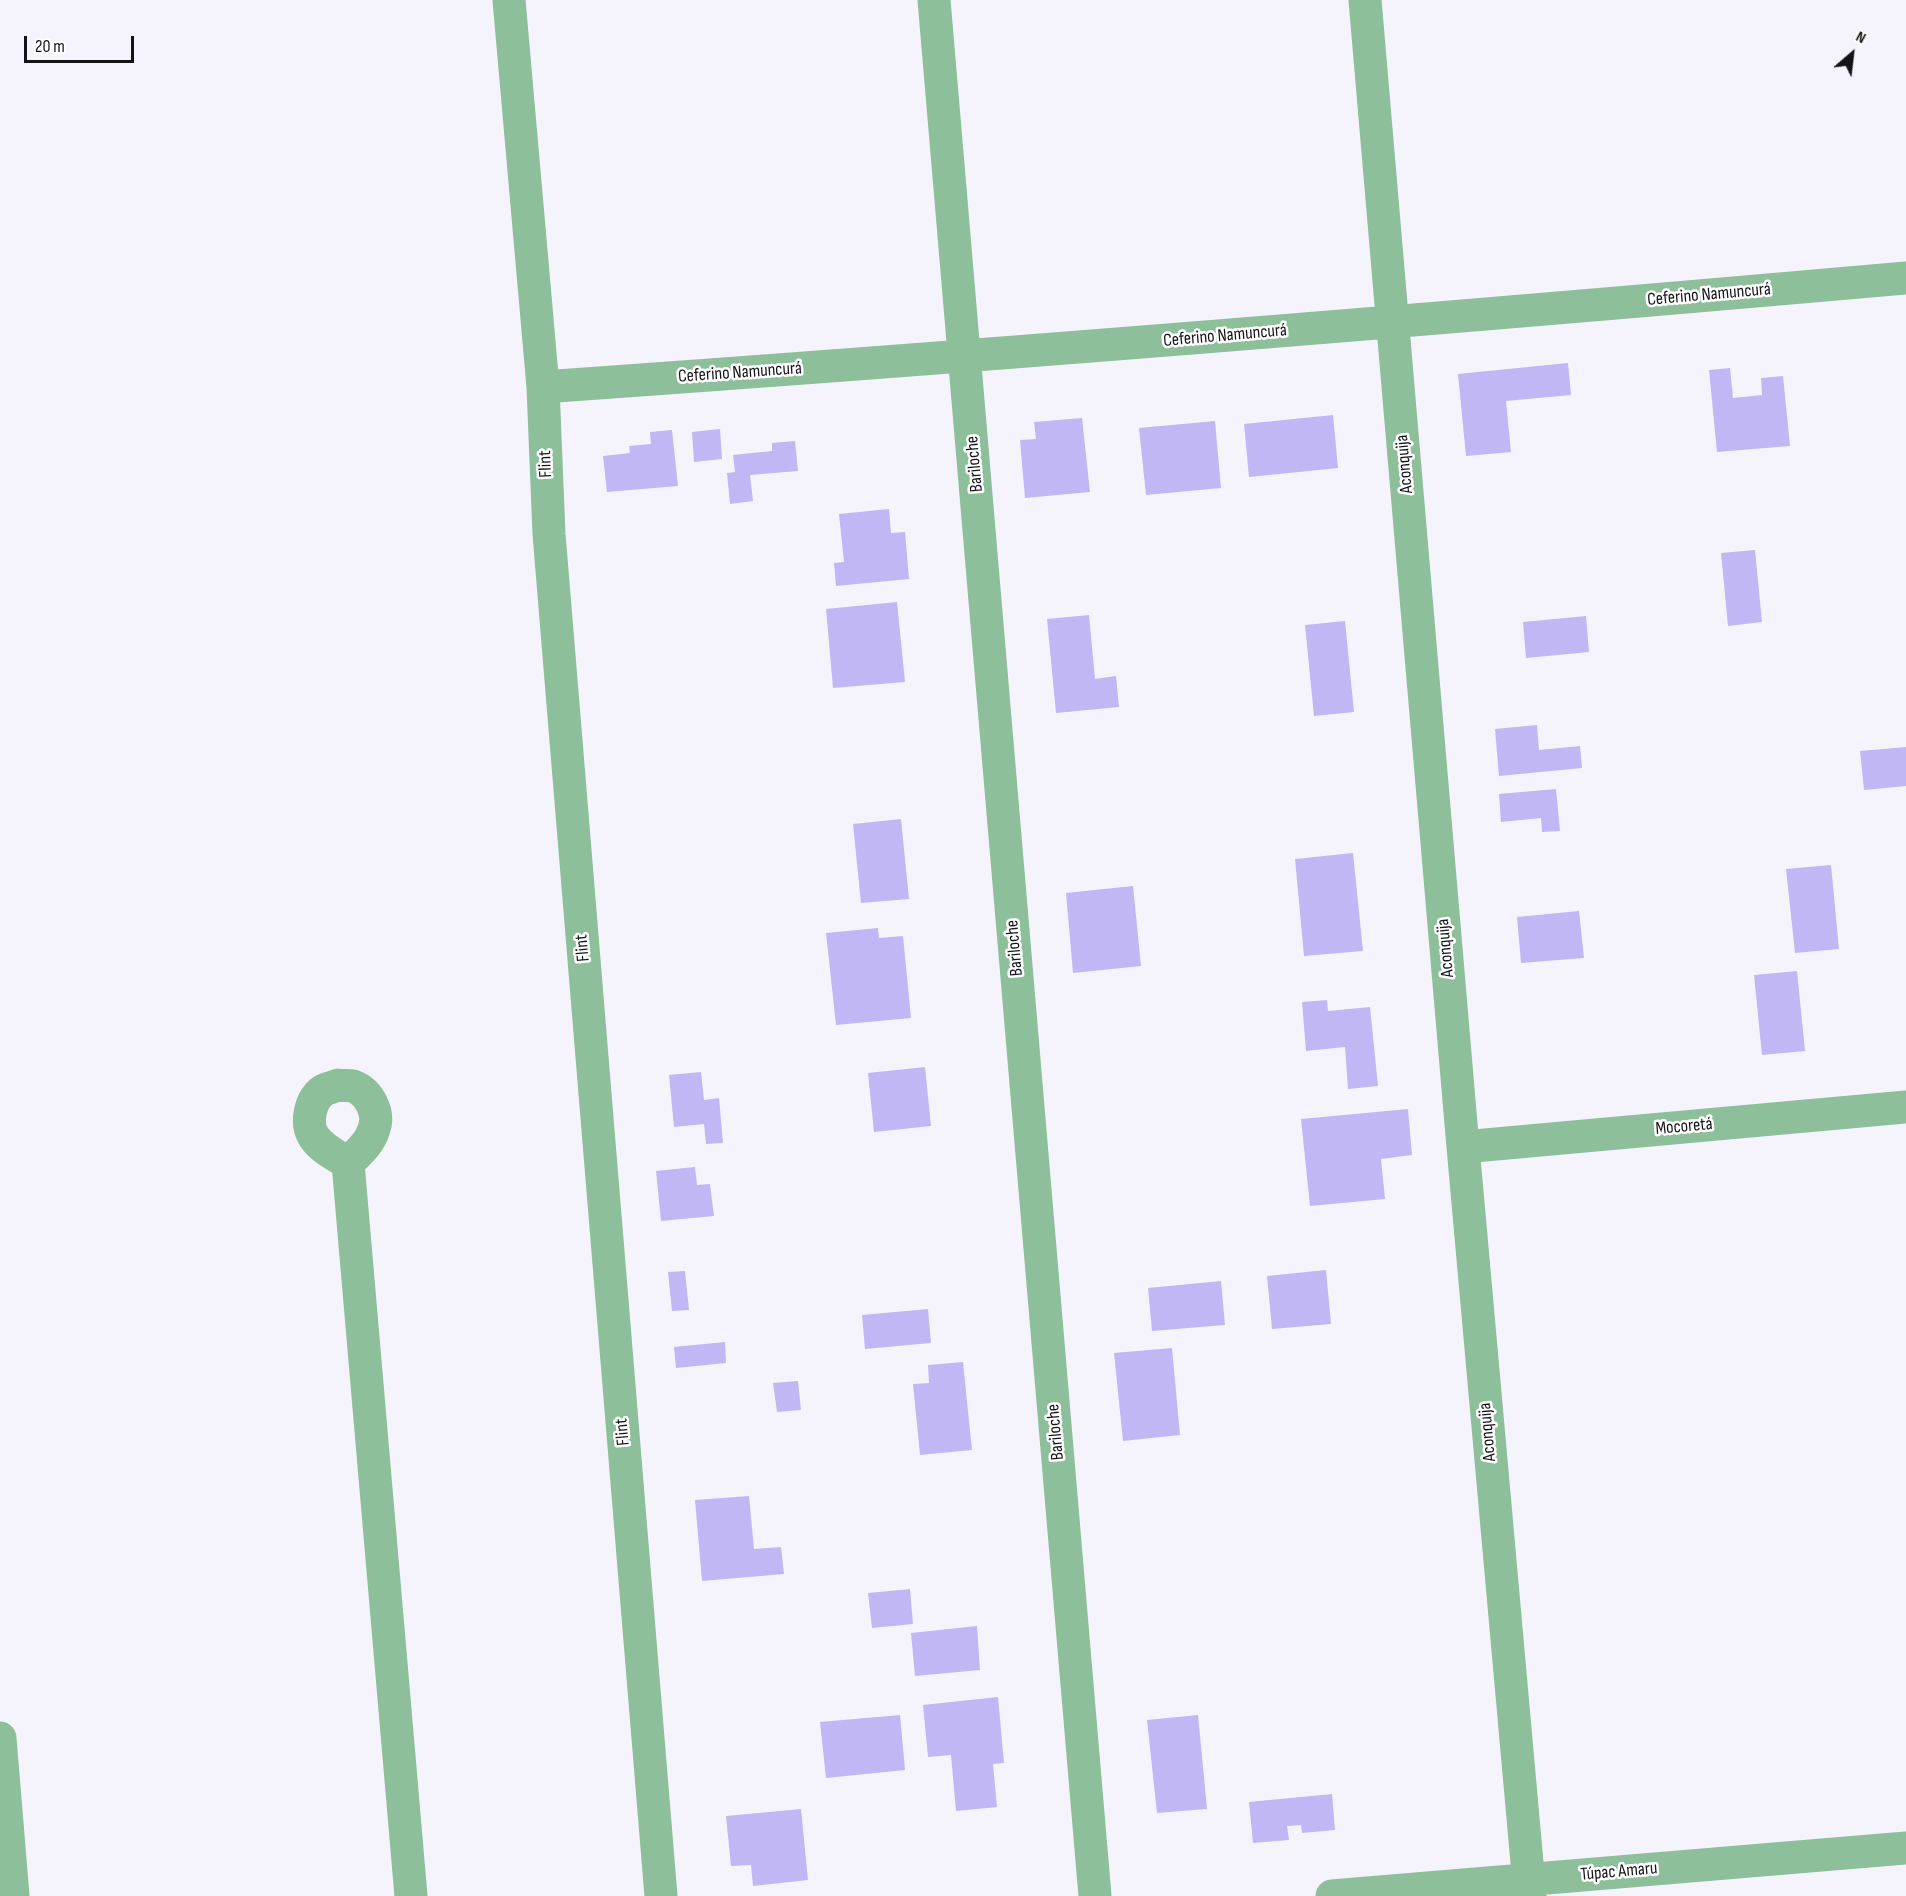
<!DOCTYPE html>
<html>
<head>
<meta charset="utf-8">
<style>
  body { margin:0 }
  #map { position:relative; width:1906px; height:1896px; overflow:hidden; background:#f5f4fd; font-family:"Sofia Sans Condensed",sans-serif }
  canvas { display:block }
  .north { position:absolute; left:1822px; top:24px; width:60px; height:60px; -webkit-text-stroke:4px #fff; paint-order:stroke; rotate:28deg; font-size:16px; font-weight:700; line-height:24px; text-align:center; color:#141316 }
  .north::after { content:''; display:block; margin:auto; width:21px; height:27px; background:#141316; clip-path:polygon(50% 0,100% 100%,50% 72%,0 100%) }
  .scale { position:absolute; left:24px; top:36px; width:110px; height:27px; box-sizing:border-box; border:3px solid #141316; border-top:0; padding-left:8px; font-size:18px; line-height:21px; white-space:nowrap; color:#141316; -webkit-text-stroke:4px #fff; paint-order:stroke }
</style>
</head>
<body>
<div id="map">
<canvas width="1906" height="1896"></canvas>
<div class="north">N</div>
<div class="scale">20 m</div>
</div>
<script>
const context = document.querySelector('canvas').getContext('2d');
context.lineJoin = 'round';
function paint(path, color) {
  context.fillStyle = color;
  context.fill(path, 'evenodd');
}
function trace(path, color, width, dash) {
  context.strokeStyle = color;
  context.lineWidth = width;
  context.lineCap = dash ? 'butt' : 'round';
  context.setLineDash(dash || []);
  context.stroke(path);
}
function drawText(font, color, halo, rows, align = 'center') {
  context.font = font + ' "Sofia Sans Condensed",sans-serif';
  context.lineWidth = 5;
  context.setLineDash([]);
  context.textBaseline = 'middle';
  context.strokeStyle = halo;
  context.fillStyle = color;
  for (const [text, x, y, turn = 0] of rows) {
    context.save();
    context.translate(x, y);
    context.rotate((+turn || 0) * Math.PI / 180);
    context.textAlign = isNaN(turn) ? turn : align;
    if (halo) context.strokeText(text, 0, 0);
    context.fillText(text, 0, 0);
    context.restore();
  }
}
paint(new Path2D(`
  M1568,363L1571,395L1506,401L1511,452L1466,456L1458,374Z
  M1730,368L1733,398L1762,395L1761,378L1783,376L1790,446L1717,452L1709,370Z
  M1333,415L1338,468L1249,477L1244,424Z
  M1082,418L1090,492L1025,498L1020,440L1036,439L1034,422Z
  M1215,421L1221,488L1146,495L1139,428Z
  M720,429L722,459L694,462L692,432Z
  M672,430L678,486L607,492L603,456L630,453L629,446L651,444L650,432Z
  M795,441L798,471L750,475L753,501L730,504L727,473L735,472L733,455L772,451V443Z
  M889,509L891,533L905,532L909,579L836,586L834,563L844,562L839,514Z
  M1755,550L1762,622L1728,626L1721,553Z
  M897,602L905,682L833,688L826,609Z
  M1089,615L1095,679L1116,676L1119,707L1056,713L1047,619Z
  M1586,616L1589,652L1526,658L1523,622Z
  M1345,621L1354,712L1314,716L1305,625Z
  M1537,725L1539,750L1580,746L1582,768L1499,776L1495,729Z
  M1906,747V786L1864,790L1860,751Z
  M1556,789L1560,831L1542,832L1541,818L1501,822L1499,794Z
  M901,819L909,899L861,903L853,824Z
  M1353,853L1363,951L1304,956L1295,859Z
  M1831,865L1839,949L1795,953L1786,869Z
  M1133,886L1141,966L1073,973L1066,893Z
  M1579,911L1584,958L1521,963L1517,917Z
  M878,928L879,938L903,936L911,1018L836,1025L826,933Z
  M1797,971L1805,1051L1762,1055L1754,975Z
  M1327,1000L1328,1011L1370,1007L1378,1086L1348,1089L1345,1047L1306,1051L1302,1002Z
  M925,1067L931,1126L874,1132L868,1073Z
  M701,1072L704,1100L719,1098L723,1143L706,1144L704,1124L674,1127L669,1075Z
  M1408,1109L1412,1155L1381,1159L1385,1199L1310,1206L1301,1119Z
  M695,1167L697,1185L710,1184L714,1216L661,1221L656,1171Z
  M1326,1270L1331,1324L1272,1329L1267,1276Z
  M685,1271L689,1310L672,1311L668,1272Z
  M1221,1281L1225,1325L1152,1331L1148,1288Z
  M928,1309L931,1343L865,1349L862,1315Z
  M725,1342L726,1363L676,1368L674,1347Z
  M1172,1348L1180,1435L1123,1441L1114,1353Z
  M963,1362L972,1450L920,1455L913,1384L929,1383L928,1365Z
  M798,1381L801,1410L777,1412L773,1383Z
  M749,1496L754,1549L781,1547L784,1574L702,1581L695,1500Z
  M910,1589L913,1624L872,1628L868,1593Z
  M977,1626L980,1670L915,1676L911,1633Z
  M998,1697L1004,1763L993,1764L997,1807L956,1811L951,1755L928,1757L923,1705Z
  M900,1715L905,1770L826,1778L820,1722Z
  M1198,1715L1207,1809L1157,1813L1147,1720Z
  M1332,1794L1335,1830L1302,1833L1301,1825L1287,1826L1289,1840L1253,1843L1249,1802Z
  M801,1809L808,1880L753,1886L751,1865L731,1866L726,1816Z`), '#c1b7f4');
trace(new Path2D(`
  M509,0L543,387L549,534L661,1896
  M934,0L1095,1896
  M1365,0L1463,1147L1530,1896
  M543,387C998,355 1452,318 1906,278
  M338,1085C342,1086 349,1085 353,1086C369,1092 380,1113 374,1129C370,1143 358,1153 348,1163C337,1156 322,1149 314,1137C305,1123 310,1099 324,1090C328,1088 334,1087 338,1085Z
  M1463,1147L1906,1107
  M348,1163L411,1896
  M0,1738L13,1896
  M1332,1896L1906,1848`), '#8dbf9a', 33);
drawText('18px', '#141316', '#fff', [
  ["Ceferino Namuncurá",1709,295,-5],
  ["Ceferino Namuncurá",1225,336,-5],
  ["Ceferino Namuncurá",740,373,-4],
  ["Flint",546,464,-92],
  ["Bariloche",975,464,-95],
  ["Aconquija",1405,464,-95],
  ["Flint",583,948,-95],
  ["Bariloche",1015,948,-95],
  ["Aconquija",1446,948,-95],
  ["Mocoretá",1684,1127,-5],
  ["Flint",623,1432,-95],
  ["Bariloche",1056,1432,-95],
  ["Aconquija",1488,1432,-95],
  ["Túpac Amaru",1619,1872,-5]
]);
</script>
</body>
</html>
